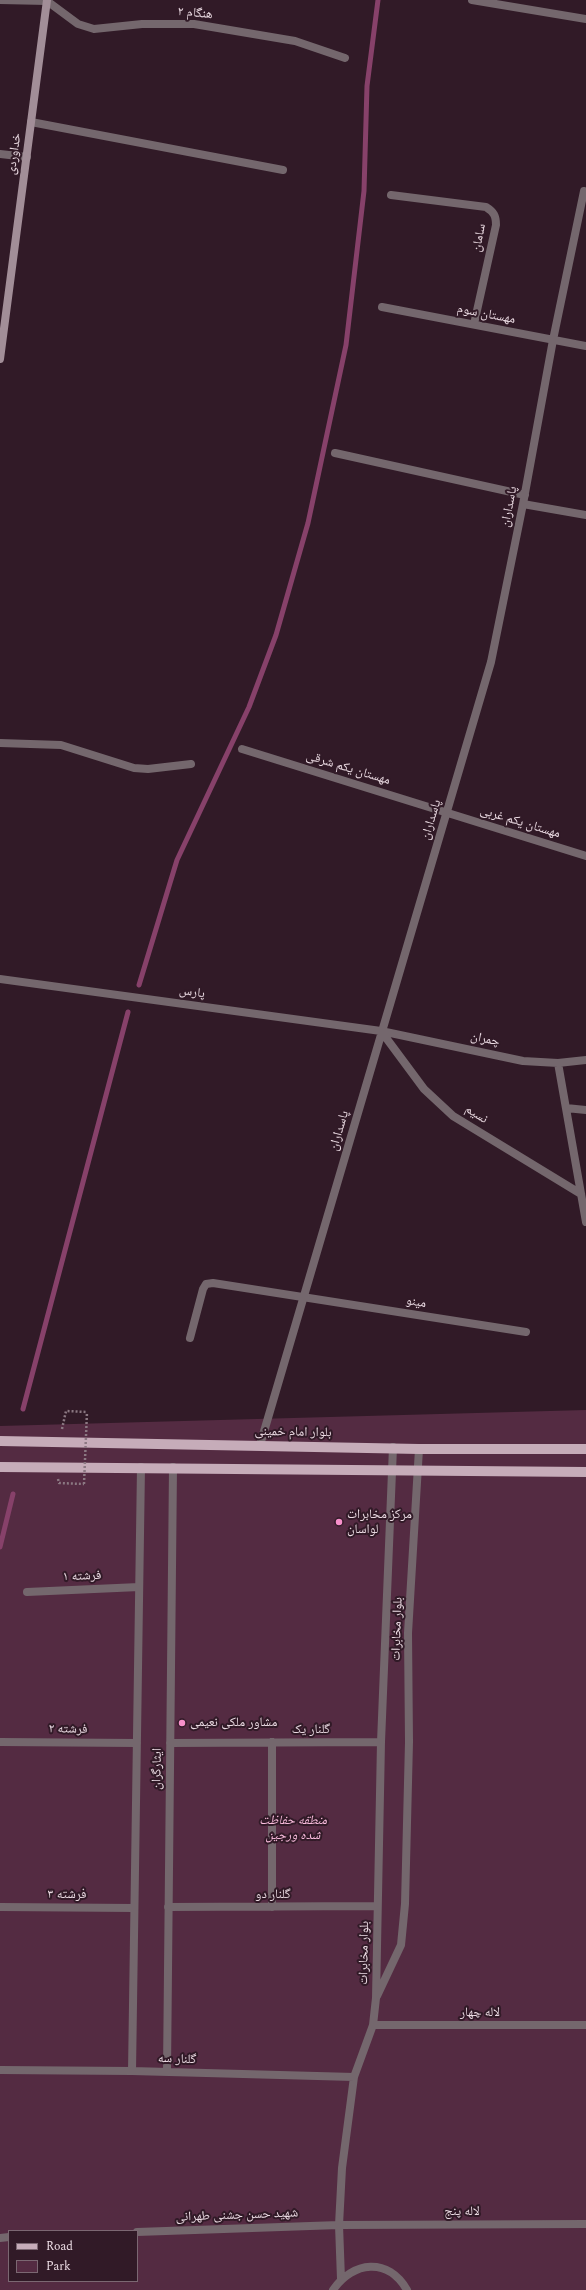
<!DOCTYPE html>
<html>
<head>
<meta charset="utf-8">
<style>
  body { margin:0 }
  #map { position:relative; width:586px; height:2290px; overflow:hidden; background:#311a27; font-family:Spectral,serif }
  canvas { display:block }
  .legend { position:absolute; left:8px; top:2230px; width:130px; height:52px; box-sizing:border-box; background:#311a27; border:1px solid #7b6772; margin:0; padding:5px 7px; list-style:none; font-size:12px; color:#ebdbe3 }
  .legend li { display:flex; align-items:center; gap:8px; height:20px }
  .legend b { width:20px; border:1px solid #7b6772 }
</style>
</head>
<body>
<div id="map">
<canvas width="586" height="2290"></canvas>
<ul class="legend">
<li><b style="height:5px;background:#c6acb9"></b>Road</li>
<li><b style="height:11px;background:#542b42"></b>Park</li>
</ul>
</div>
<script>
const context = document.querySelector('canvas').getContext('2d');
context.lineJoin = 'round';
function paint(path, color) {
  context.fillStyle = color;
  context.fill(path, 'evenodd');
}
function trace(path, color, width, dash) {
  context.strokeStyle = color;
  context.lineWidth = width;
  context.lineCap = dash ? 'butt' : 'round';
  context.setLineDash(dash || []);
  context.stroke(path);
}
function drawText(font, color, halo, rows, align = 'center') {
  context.font = font + ' Spectral,"Noto Naskh Arabic",serif';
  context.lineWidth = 4;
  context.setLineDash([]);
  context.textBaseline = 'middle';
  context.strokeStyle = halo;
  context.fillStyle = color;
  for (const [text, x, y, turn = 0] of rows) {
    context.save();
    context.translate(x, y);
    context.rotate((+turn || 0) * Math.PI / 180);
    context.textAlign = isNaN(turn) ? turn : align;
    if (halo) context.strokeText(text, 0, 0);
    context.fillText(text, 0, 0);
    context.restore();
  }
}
paint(new Path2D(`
  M586,1410V2290H0V1426ZM9,2231H137V2281H9Z`), '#542b42');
trace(new Path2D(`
  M139,985L177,860L249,707L276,635L308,523L346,345L364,191L367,86L378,0
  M23,1409L128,1012
  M0,1547L13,1494`), '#87416a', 5);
trace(new Path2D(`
  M62,1429L66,1411L87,1412
  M58,1479L59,1483L84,1484`), '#8b7882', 2.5, [2, 2]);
trace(new Path2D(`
  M0,0L47,1L78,24L94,29L142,24H194L295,41L345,58
  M472,0L586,19
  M31,122L283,170
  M0,154L27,157
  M391,195L486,207C494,212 496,216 496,225L474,324
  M382,307L586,346
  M335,453L525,495
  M523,504L586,515
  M0,743L61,745L134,768L148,769L191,764
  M242,749L586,856
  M0,979L381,1031L523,1061L558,1063L586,1060
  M381,1031L424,1089L453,1116L581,1194
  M558,1063L586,1222
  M566,1108L586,1110
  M190,1338L203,1289L206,1284L213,1283L526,1332
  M260,1445L491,662L523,504L553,340L584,191
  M27,1592L139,1587
  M0,1742L137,1743
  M170,1743L381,1742
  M0,1907L134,1908
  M168,1907L377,1906
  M272,1907V1742
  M377,1996L401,1945L405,1904L409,1742L408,1633L419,1449
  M373,2025H586
  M0,2070L132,2071L354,2077
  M132,2071L141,1467
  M167,2071L173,1467
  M137,2232L339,2225L586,2224
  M0,2238L9,2237
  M341,2279L339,2225L342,2168L354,2077L373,2025L376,1998L381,1742L393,1447
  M333,2290C353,2261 388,2257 407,2290`), '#74676d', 8);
trace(new Path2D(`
  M0,359L47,0`), '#a28e98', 8);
trace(new Path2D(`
  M0,1441L419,1449H586
  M0,1467L586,1472`), '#c6acb9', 10);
trace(new Path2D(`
  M84,1484L87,1412`), '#8b7882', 2.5, [2, 2]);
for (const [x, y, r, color] of [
  [339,1522,4,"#f890cb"],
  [182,1723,4,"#f890cb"]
]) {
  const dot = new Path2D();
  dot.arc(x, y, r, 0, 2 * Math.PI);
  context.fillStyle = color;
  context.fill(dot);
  trace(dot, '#311a27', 1.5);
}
drawText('13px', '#ebdbe3', '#311a27', [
  ["هنگام ۲",195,14,5],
  ["خداوردی",15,154,-82],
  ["سامان",480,238,-79],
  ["مهستان سوم",486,315,11],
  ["پاسداران",510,507,-79],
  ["مهستان یکم شرقی",348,769,17],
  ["پاسداران",432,820,-73],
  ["مهستان یکم غربی",520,823,17],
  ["پارس",192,993,8],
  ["چمران",485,1040,12],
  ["نسیم",476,1115,32],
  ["پاسداران",340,1131,-74],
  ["مینو",416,1303,9],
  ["بلوار امام خمینی",293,1433,1],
  ["فرشته ۱",82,1577,-2],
  ["بلوار مخابرات",398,1629,-88],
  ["فرشته ۲",68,1730,1],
  ["گلنار یک",311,1730],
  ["ایثارگران",158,1769,-89],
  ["فرشته ۳",67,1895],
  ["گلنار دو",273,1895],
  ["بلوار مخابرات",365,1953,-89],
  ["لاله چهار",480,2013],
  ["گلنار سه",177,2060,2],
  ["لاله پنج",462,2212],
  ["شهید حسن جشنی طهرانی",237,2216,-2]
]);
drawText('13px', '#ebdbe3', '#311a27', [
  ["مرکز مخابرات",347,1515],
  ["لواسان",347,1530],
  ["مشاور ملکی نعیمی",190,1723]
], 'left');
drawText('italic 13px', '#fbbdde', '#311a27', [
  ["منطقه حفاظت",293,1821],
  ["شده ورجین",293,1836]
]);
</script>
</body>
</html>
